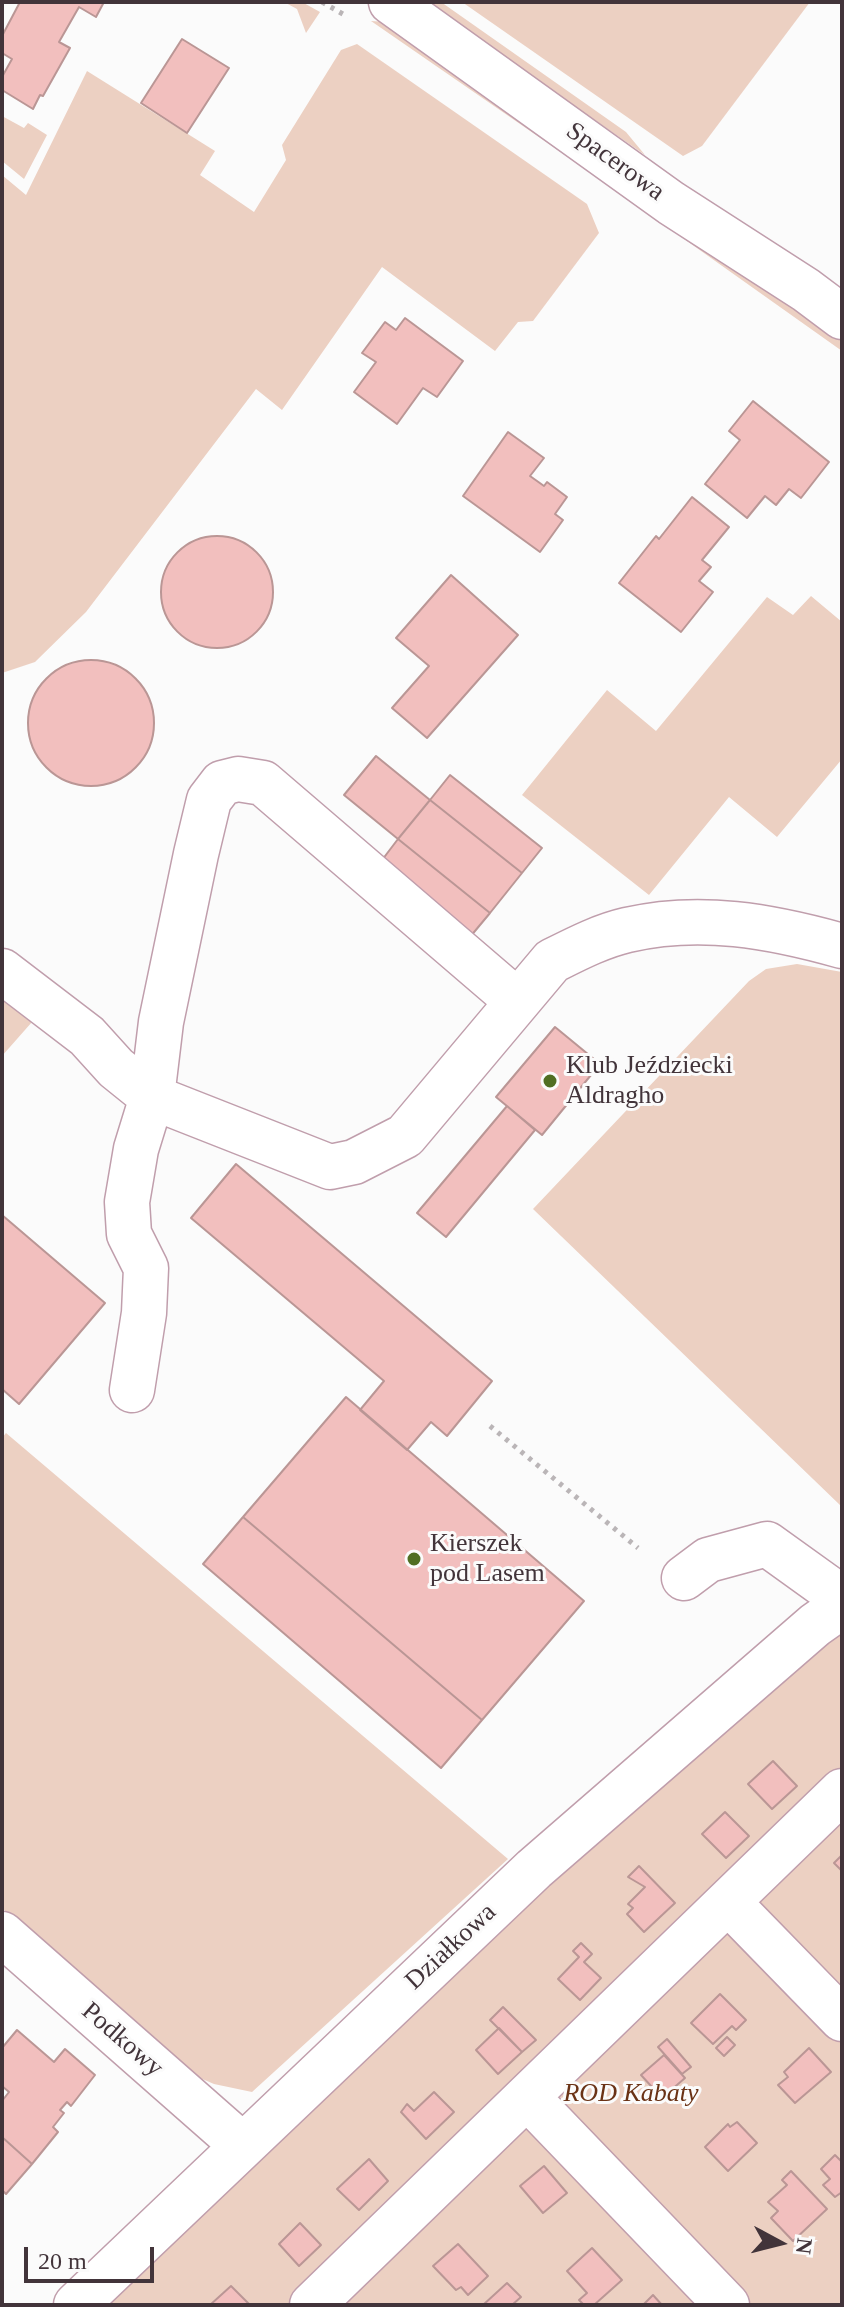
<!DOCTYPE html>
<html>
<head>
<meta charset="utf-8">
<style>
  body { margin:0 }
  #map { position:relative; width:844px; height:2307px; overflow:hidden; background:#fbfbfb; font-family:Georgia,serif }
  canvas { display:block }
  .frame { position:absolute; inset:0; border:4px solid #42343a; pointer-events:none }
  .north { position:absolute; left:740px; top:2203px; width:80px; height:80px; -webkit-text-stroke:6px #fbfbfb; paint-order:stroke; rotate:97deg; font-size:22px; font-weight:700; line-height:32px; text-align:center; color:#42343a }
  .north::after { content:''; display:block; margin:auto; width:28px; height:36px; background:#42343a; clip-path:polygon(50% 0,100% 100%,50% 72%,0 100%) }
  .scale { position:absolute; left:24px; top:2247px; width:130px; height:36px; box-sizing:border-box; border:4px solid #42343a; border-top:0; padding-left:10px; font-size:24px; line-height:28px; white-space:nowrap; color:#42343a; -webkit-text-stroke:6px #fbfbfb; paint-order:stroke }
</style>
</head>
<body>
<div id="map">
<canvas width="844" height="2307"></canvas>
<div class="frame"></div>
<div class="north">N</div>
<div class="scale">20 m</div>
</div>
<script>
const context = document.querySelector('canvas').getContext('2d');
context.lineJoin = 'round';
function paint(path, color) {
  context.fillStyle = color;
  context.fill(path, 'evenodd');
}
function trace(path, color, width, dash) {
  context.strokeStyle = color;
  context.lineWidth = width;
  context.lineCap = dash ? 'butt' : 'round';
  context.setLineDash(dash || []);
  context.stroke(path);
}
function drawText(font, color, halo, rows, align = 'center') {
  context.font = font + ' Georgia,serif';
  context.lineWidth = 6;
  context.setLineDash([]);
  context.textBaseline = 'middle';
  context.strokeStyle = halo;
  context.fillStyle = color;
  for (const [text, x, y, turn = 0] of rows) {
    context.save();
    context.translate(x, y);
    context.rotate((+turn || 0) * Math.PI / 180);
    context.textAlign = isNaN(turn) ? turn : align;
    if (halo) context.strokeText(text, 0, 0);
    context.fillText(text, 0, 0);
    context.restore();
  }
}
paint(new Path2D(`
  M284,2H302L320,12L306,33L297,9Z
  M425,2H441L626,132L645,155Z
  M462,2H810L702,146L683,156Z
  M371,21L387,22L615,185L617,191Z
  M357,44L587,204L599,233L533,321L518,322L495,351L382,267L282,410L256,389L86,612L35,662L2,673V175L26,195L87,71L215,151L200,175L254,212L286,160L282,145L341,50Z
  M2,116L24,128L28,123L47,135L24,179L2,161Z
  M663,224H671L684,228L842,340V351Z
  M811,596L842,622V759L777,837L729,797L649,895L522,795L607,690L656,731L767,597L793,615Z
  M797,964L842,972L841,1506L533,1209L749,981L766,969Z
  M2,996L32,1022L2,1056Z
  M6,1433L508,1859L252,2092L214,2084L186,2072L2,1908V1438Z
  M842,1626V2305H101L439,1983Z`), '#ecd0c2');
const building = new Path2D(`
  M20,2H104L96,17L79,7L59,42L70,48L43,96L40,95L33,109L2,90V77L12,59L2,53V36Z
  M182,39L229,68L187,133L141,103Z
  M405,318L463,361L437,397L423,388L397,424L354,392L376,362L362,353L385,322L396,330Z
  M753,401L829,462L801,498L789,489L776,505L765,496L747,518L705,484L740,440L729,431Z
  M508,432L544,458L530,476L544,486L547,482L567,497L555,514L563,520L540,552L463,496Z
  M692,497L729,527L702,560L711,567L699,581L713,592L681,632L619,583L656,536L659,539Z
  M161 592a56 56 0 1 1 112 0a56 56 0 1 1-112 0Z
  M451,575L518,635L427,738L392,708L429,666L396,638Z
  M28 723a63 63 0 1 1 126 0a63 63 0 1 1-126 0Z
  M376,756L430,800L398,839L344,795Z
  M450,775L542,848L522,873L430,800Z
  M430,800L522,873L490,913L398,839Z
  M398,839L490,913L470,937L379,864Z
  M555,1027L600,1064L542,1135L496,1097Z
  M507,1106L535,1130L446,1237L417,1213Z
  M236,1164L492,1381L447,1436L431,1422L407,1450L360,1410L384,1381L191,1218Z
  M2,1215L105,1303L19,1404L2,1389Z
  M346,1397L584,1601L482,1720L243,1517Z
  M243,1517L482,1720L441,1768L203,1564Z
  M773,1761L797,1786L772,1809L748,1784Z
  M725,1812L749,1836L726,1858L702,1834Z
  M842,1855V1871L834,1863Z
  M639,1866L675,1903L644,1932L627,1914L633,1908L628,1904L645,1887L628,1877Z
  M581,1943L592,1954L584,1962L601,1978L580,2000L558,1979L579,1957L573,1951Z
  M720,1994L746,2020L736,2030L732,2026L713,2044L691,2023Z
  M503,2007L536,2040L522,2052L490,2020Z
  M499,2028L522,2052L498,2074L476,2050Z
  M17,2030L54,2062L65,2049L95,2075L71,2106L67,2102L60,2110L64,2113L53,2127L58,2132L32,2164L2,2137V2101L9,2092L2,2086V2048Z
  M727,2037L735,2045L724,2056L716,2048Z
  M667,2039L691,2067L682,2074L658,2047Z
  M809,2048L831,2072L795,2103L778,2085L788,2077L784,2072Z
  M664,2055L685,2078L662,2098L641,2075Z
  M434,2092L454,2112L426,2139L401,2112L407,2104L414,2111Z
  M737,2122L757,2143L728,2171L705,2147L728,2124L730,2127Z
  M2,2137L32,2164L6,2194L2,2190Z
  M835,2155L842,2162V2192L835,2197L823,2185L830,2179L821,2169Z
  M369,2159L388,2181L359,2210L337,2189Z
  M544,2166L567,2193L543,2213L520,2186Z
  M791,2171L827,2209L793,2241L771,2218L778,2211L768,2202L787,2185L782,2180Z
  M300,2223L321,2245L299,2266L279,2244Z
  M458,2244L488,2276L468,2295L461,2287L456,2290L433,2266Z
  M592,2248L622,2280L594,2305H584L579,2300L587,2293L567,2271Z
  M507,2283L521,2297L512,2305H483Z
  M231,2286L250,2305H210Z
  M653,2295L662,2305H643Z`);
paint(building, '#f2bfbe');
trace(building, '#ba9695', 2);
const minor = new Path2D(`
  M391,2L671,203L806,290L842,317
  M2,971L87,1036L116,1068L152,1097L330,1167L354,1162L405,1136L552,961C576,949 601,936 627,930C700,913 771,926 842,946
  M132,1390L144,1313L146,1268L129,1234L127,1202L136,1149L152,1097L161,1022L196,854L209,800L222,783L238,779L263,783L517,1001
  M684,1578L708,1560L767,1544L842,1598
  M728,1902L842,2019
  M2,1934L242,2145
  M528,2098L727,2305
  M76,2305L534,1869L815,1625L842,1606
  M312,2305L842,1791`);
trace(minor, '#c09eac', 47);
trace(new Path2D(`
  M322,2L348,17
  M490,1426L638,1548`), '#bab5b7', 5, [4, 6]);
trace(minor, '#fff', 44);
for (const [x, y, r, color] of [
  [550,1081,8,"#516e23"],
  [414,1559,8,"#516e23"]
]) {
  const dot = new Path2D();
  dot.arc(x, y, r, 0, 2 * Math.PI);
  context.fillStyle = color;
  context.fill(dot);
  trace(dot, '#fbfbfb', 3);
}
drawText('26px', '#42343a', '#fbfbfb', [
  ["Spacerowa",615,162,36],
  ["Działkowa",451,1947,-43],
  ["Podkowy",122,2040,41]
]);
drawText('26px', '#42343a', '#fbfbfb', [
  ["Klub Jeździecki",566,1066],
  ["Aldragho",566,1096],
  ["Kierszek",430,1544],
  ["pod Lasem",430,1574]
], 'left');
drawText('italic 26px', '#6a3215', '#fbfbfb', [
  ["ROD Kabaty",631,2094]
]);
</script>
</body>
</html>
